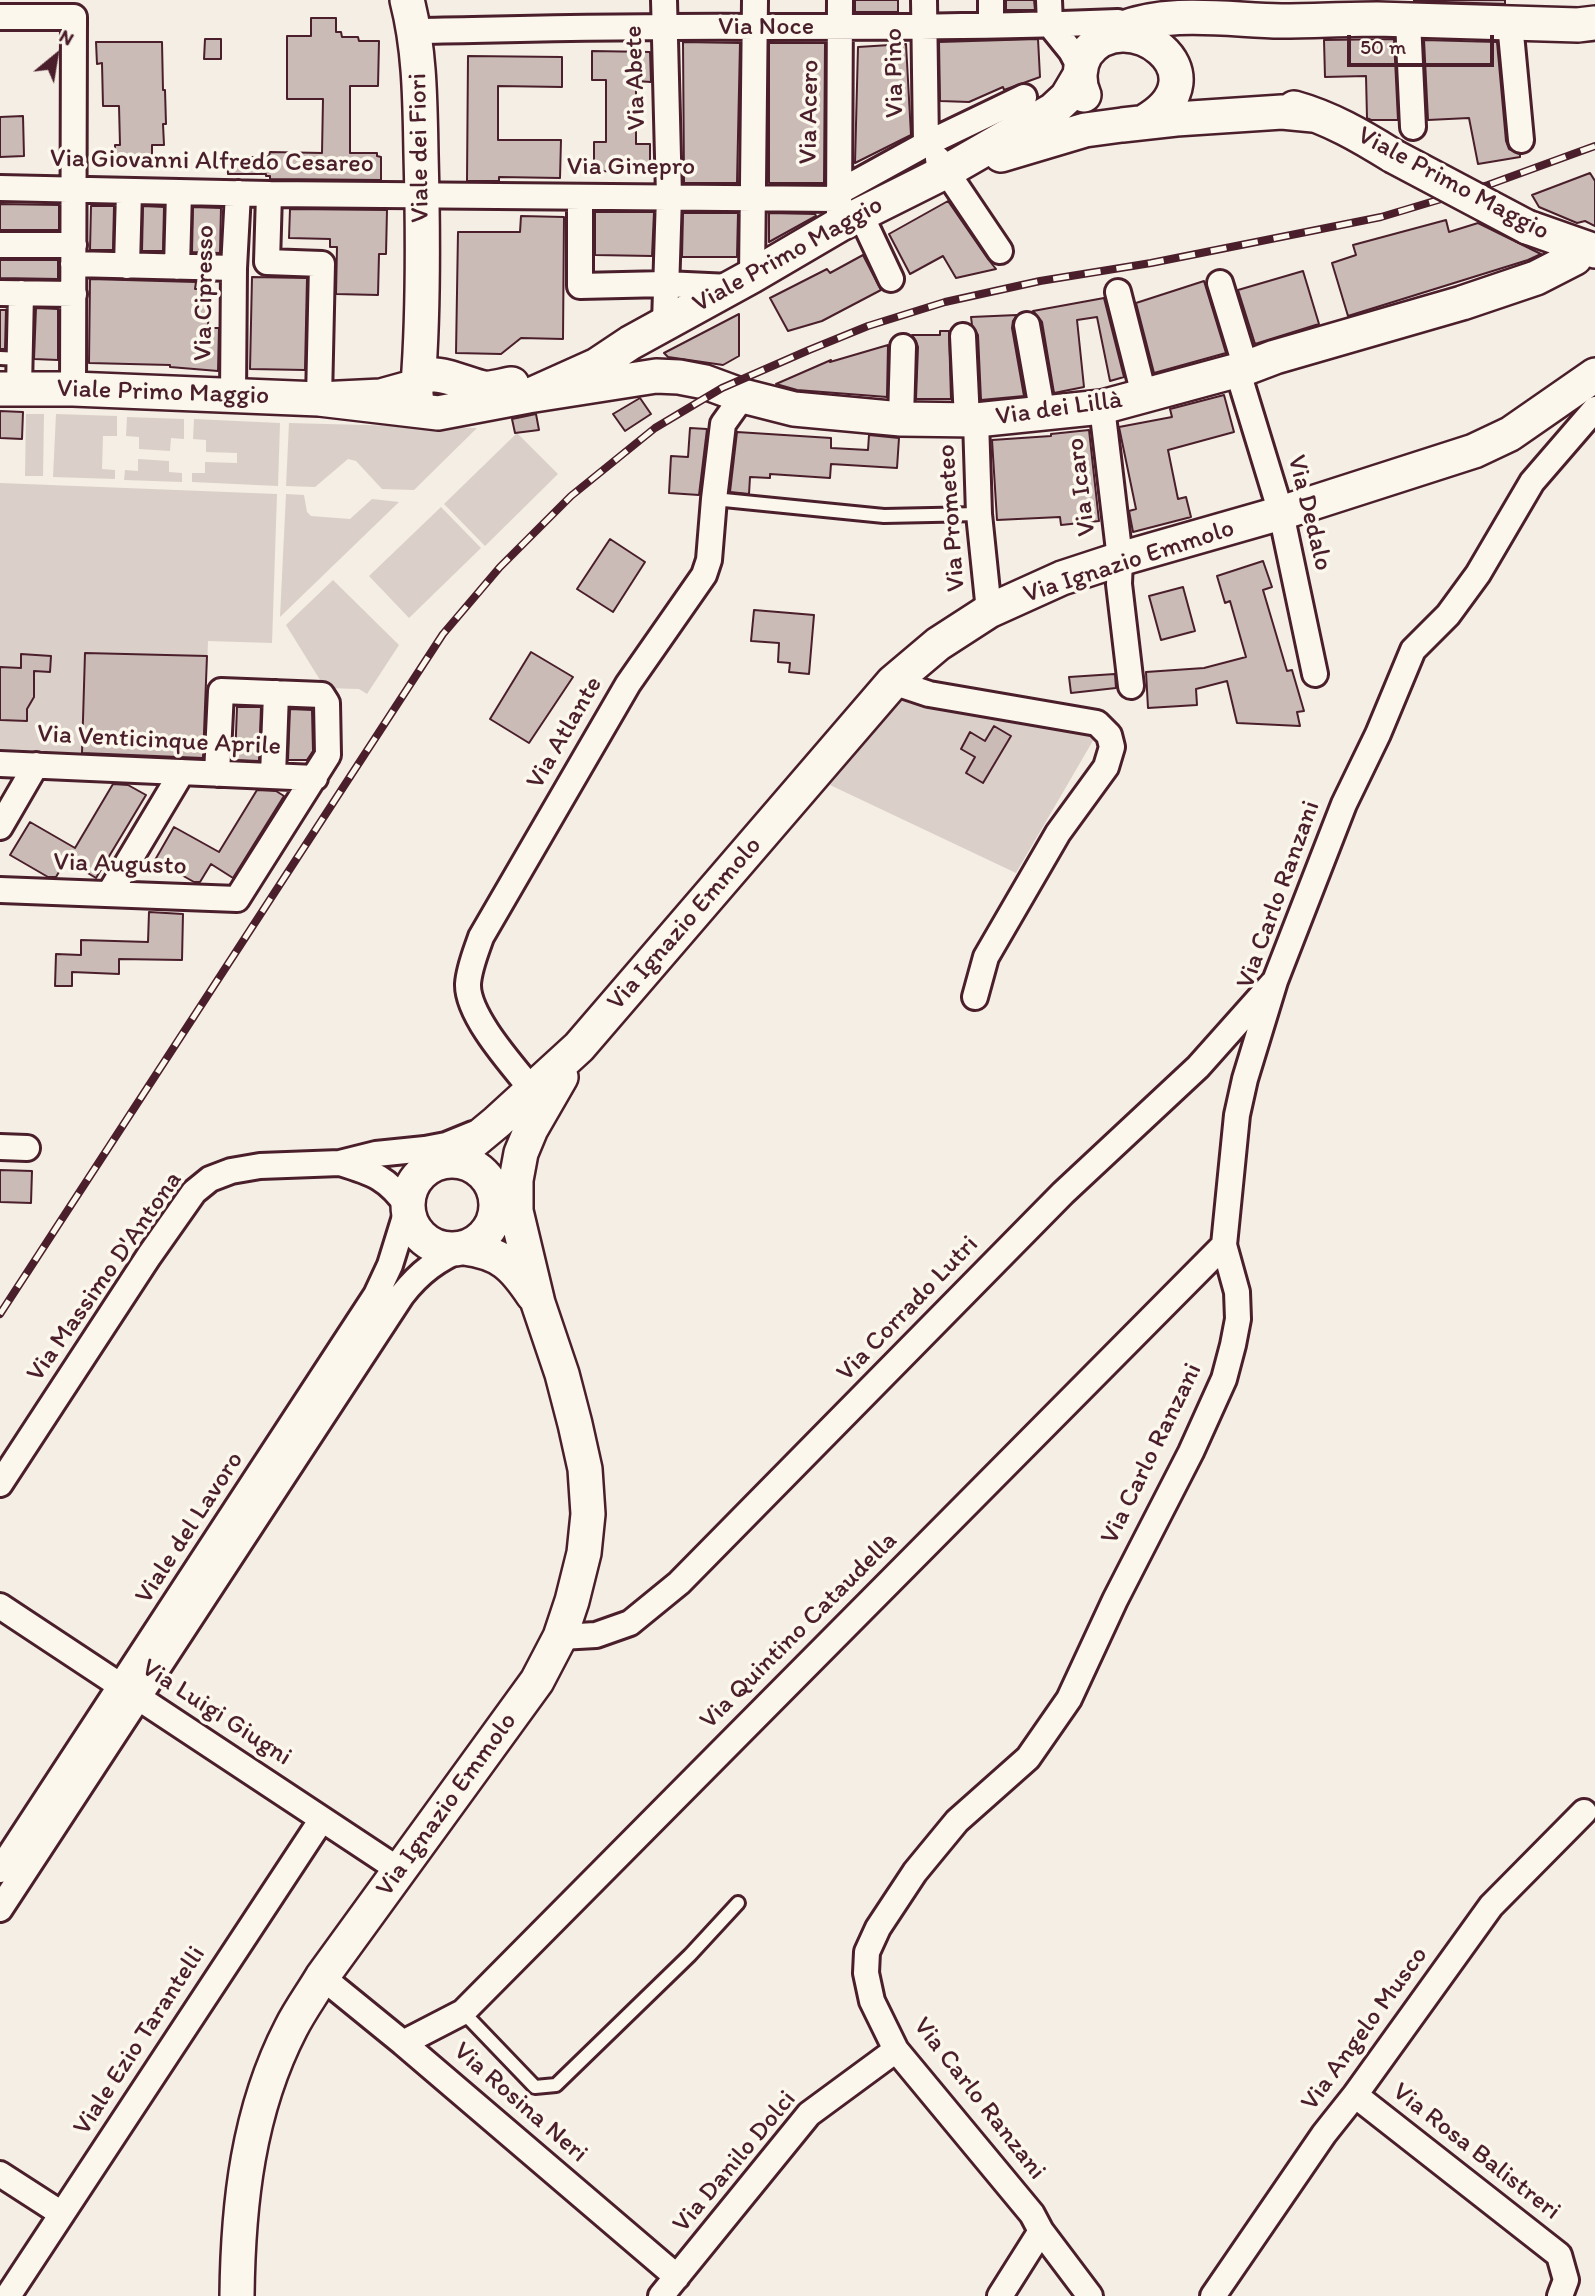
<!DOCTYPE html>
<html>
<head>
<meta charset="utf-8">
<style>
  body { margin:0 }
  #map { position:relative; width:1595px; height:2296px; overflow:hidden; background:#f4eee4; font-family:Itim,sans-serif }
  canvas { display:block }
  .north { position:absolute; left:21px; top:21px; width:70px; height:70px; -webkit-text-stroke:5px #fbf7ec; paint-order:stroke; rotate:30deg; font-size:19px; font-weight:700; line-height:28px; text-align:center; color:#4a1f2b }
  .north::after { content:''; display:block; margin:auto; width:24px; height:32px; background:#4a1f2b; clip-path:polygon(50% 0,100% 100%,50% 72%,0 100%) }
  .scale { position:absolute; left:1347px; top:35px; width:147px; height:32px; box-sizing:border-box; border:4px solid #4a1f2b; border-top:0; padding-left:9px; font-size:21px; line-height:24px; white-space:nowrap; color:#4a1f2b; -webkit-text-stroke:5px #fbf7ec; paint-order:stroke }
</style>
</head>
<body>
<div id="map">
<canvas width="1595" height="2296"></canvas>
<div class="north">N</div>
<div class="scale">50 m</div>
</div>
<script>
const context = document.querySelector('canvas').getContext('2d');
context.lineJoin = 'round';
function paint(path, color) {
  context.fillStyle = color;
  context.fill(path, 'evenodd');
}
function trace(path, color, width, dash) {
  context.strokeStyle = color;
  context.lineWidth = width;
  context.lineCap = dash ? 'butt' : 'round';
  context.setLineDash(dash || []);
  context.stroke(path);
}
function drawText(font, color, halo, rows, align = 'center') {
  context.font = font + ' Itim,sans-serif';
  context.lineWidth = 7;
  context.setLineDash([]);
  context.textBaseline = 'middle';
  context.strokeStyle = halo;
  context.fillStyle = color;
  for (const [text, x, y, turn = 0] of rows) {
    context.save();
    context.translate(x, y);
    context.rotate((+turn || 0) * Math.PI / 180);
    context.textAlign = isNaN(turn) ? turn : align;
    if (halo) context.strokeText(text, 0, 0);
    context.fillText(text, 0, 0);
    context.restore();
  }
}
paint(new Path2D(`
  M26,414H44L43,476H25Z
  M56,414L117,416V436H103L102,469L115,470V479L53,477Z
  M127,417L184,419V439L171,438L170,451L139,449V437L126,436Z
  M194,419L280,423L278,486L192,482V473H205V462L237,463V453L206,452V440L193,439Z
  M289,423L477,428L414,490L382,489L356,461L348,459L315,487L286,486Z
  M517,433L558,474L485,546L444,504Z
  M138,459L169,461V472L182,473V482L124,480L125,470L138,471Z
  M0,483L277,494L272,643L208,641L204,759L0,751Z
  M286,494L304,495L307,512L311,516L350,519L372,499L399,502L280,617Z
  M441,507L481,548L409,618L369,576Z
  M333,580L399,645L367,694L359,689L325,688L286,625Z
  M903,698L1098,732L1016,873L830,785Z`), '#dbd0c9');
const building = new Path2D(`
  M855,0H898V12H855Z
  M1006,0H1034L1035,10H1006Z
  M1414,0H1505V4L1414,1Z
  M311,18H336V32H341L342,37H358L359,41H379L378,86H350V153H377V156L381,157V180L270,179V176H266V174H228L227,157H266L269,156L270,152L322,153L323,99H287V36H311Z
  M205,39H221V59H204Z
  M1038,39L1040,77L1004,90L1003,87L969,102L940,101L939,42Z
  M1394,39L1398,120H1371L1367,118L1366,76L1325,77L1324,40Z
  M1424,40L1497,42L1506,141L1509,149L1520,154V157L1478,164L1469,118L1428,120Z
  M96,42H162L163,90H165L166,124H163L164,145H152V162L115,163V145H120L119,106H103L102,63L97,64Z
  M683,42L740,43L737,183H684Z
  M769,43H825L824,183H769Z
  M906,44L911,135L855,163L858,47Z
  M592,51L650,52L651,82L636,81V144H650V172L594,171V142H606V80H592Z
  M468,56L562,57V87L498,86V140H561L560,178L499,177V181H467Z
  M23,116L24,156L0,157V117Z
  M1590,173L1595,181V226L1585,221L1577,223L1539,207L1532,195Z
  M948,201L988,259L996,269L956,278L943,256L910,274L889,234Z
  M0,204L59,205V230H0Z
  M91,206H114L113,250H90Z
  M143,206L164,207L163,251H142Z
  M193,207L221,208L220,253L192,252Z
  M290,209L387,210L386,254H379L378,295L336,294L337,247H330V239L289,238Z
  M595,212H654L652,256L595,255Z
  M683,213H738L737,257H682Z
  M769,213L815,214L816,216L769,242Z
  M521,216L564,217L563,339L521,338L501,354L456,353L458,232H520Z
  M1446,220L1449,232L1478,223L1541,254L1528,260L1348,316L1332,263L1356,255L1353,245Z
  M863,255L881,290L822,321L788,331L770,298L827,269L830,273Z
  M0,260H58V279L0,278Z
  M1303,271L1319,324L1255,344L1238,290Z
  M252,277L307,278L305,370L250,369Z
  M90,279L196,282L195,289H209L208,328H219L218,371L170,367V365L89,363Z
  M1204,281L1226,353L1154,373L1136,303Z
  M1104,298L1124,377L1110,381L1097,317L1077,320L1084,387L1054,393L1042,322L1033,311Z
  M36,308L58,309V360L34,359Z
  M0,310H6L5,349H0Z
  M739,314V356L723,365L668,357L664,353Z
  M1017,315L1013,321L1012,328L1024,396L981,400L978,335L972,325L971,317Z
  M940,331H949L951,399H916L918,347L916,341L912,335H940Z
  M888,345L887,397L797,390L776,384L831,360L830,362Z
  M1224,395L1234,432L1168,450L1178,499L1186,497L1191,517L1133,532L1129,511L1136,509L1119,427L1172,417L1170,409Z
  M640,398L651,414L625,431L613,414Z
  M0,411L23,412L22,439L0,438Z
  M536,414L539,430L515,433L512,419Z
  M690,428L707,429L699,495L669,493L671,456L688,457Z
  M1089,430L1099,521L1061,525L1060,517L997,520L992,440L1051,436V434Z
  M737,432L831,438V448L868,450L869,435L899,438L897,468L831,464L830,478L770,474V478L750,477L749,494L730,492Z
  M610,539L645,562L613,612L577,589Z
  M1263,561L1272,587L1263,590L1287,671L1292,670L1304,711L1297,712L1300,726L1237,723L1227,681L1196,689L1197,705L1148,708L1146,672L1204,668L1246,657L1230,601L1225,603L1217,576Z
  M1183,587L1195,631L1161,640L1149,596Z
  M754,610L814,615L809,674L789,672L790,663L778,662L779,643L751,641Z
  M531,652L573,677L529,743L490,719Z
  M85,653L207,656L203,758L82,753Z
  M21,654L51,656L50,672L34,671V697L27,709V721L0,720V667L21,668Z
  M1115,674L1116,688L1071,693L1069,677Z
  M237,707H261L259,761L235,760Z
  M290,709L312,710L313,751L307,760H288Z
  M994,726L1011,736L983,783L966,773L975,757L961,749L970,732L985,741Z
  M113,784L128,785L146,795L96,878L66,860L56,877H48L10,855L30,822L75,848Z
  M257,790L276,791L284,796L233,878L211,864L200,882H194L155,860L174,827L219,852Z
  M149,912L183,914L182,960L119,959V974L72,972V986H55L56,954L81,955V940L148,942Z
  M0,1170L32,1171L31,1203L0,1202Z`);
paint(building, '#cabbb6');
trace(building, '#4a1f2b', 2);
const lane = new Path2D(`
  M0,358L20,359
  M714,499L884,516L979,514
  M463,2012L535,2087L556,2085L690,1955L738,1903`);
const street = new Path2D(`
  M664,0L669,196L665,323
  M924,0L926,144
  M991,0V25
  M1049,0L1050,25L1071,51L1080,68
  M0,17H74L73,389
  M1408,21L1413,127
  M1510,23L1521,140
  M415,31C529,29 642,26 756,27C876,27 997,27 1118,22
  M938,159L1000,251
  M0,188L269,194L839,199
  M839,192L926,144L1024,97
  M269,194L267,262L322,264L319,399
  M580,197V286L665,284L730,287
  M860,213L891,279
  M839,216L840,0
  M0,245H74
  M73,264L234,268
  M127,266L129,191
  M177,267L179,192
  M752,276L755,0
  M1220,283L1246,368
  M1118,292L1144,395
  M0,293L74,294
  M1027,325L1043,415
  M963,336L967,420
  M1237,369L1281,513L1315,674
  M19,388L21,293
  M233,395L234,268L238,193
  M1102,407L1120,559L1119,584L1131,686
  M901,419L903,347
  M976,420L979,514L989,611
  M893,682L929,694L1097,723L1109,735L1112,747L1106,767L1058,833L986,957L975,997
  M0,764L315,778
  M273,776L276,693
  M0,827L36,765
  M0,890L237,899L328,755L327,703L322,695L221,691L217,774
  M109,894L182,772
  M533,1091C513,1066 467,1016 468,984C469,968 476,952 481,937L628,684L704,575L709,560L714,499L723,424L743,396
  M0,1147L27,1148
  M0,1484L149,1256L194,1192L210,1179L231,1171L260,1166L340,1163L376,1154L425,1149L446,1145L473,1134
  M0,1606L399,1870
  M560,1637L596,1635L630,1623L679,1583L1063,1193L1198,1067L1272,984
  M0,1870L376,1295L390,1265L408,1207C388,1178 373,1173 340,1163
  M0,1909L402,1295C420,1272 438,1259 464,1248
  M322,1977L403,2043L677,2277
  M403,2043L463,2012L1224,1245
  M1355,2095L1559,2255L1566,2280L1560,2296
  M0,2174L62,2214
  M8,2296L322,1819
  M661,2296L809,2114L896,2050
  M1000,2296L1041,2231
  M1090,2296L1041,2231L1032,2214L896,2050L872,2001L866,1973L867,1952L878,1928L915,1872L957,1821L1028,1758L1069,1699L1115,1600L1191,1452L1224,1379L1233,1345L1238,1319L1237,1292L1224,1245L1237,1115L1245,1079L1275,981L1344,804L1378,734L1413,650L1448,615L1478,574L1532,482L1595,409
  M1213,2296L1324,2134L1355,2095L1491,1906L1584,1812`);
const secondary = new Path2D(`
  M407,0C420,50 420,102 421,154C423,230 424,308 418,384
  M1118,30C1168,9 1228,20 1281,21C1313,21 1345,19 1377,19C1444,21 1511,23 1578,25L1595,23
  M1084,95C1078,82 1079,66 1086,54C1125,0 1228,74 1144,122
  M1294,108C1330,118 1361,136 1393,156
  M1001,155L1085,130L1122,125L1176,119L1282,112L1313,115
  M1527,227L1595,251
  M0,389H73L319,399L381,396L417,386
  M528,396L656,376L679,377L705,382L743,396L794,409L901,419L976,420L1102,407L1246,368L1275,357L1462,303L1536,278L1575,258
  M319,399L438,413L528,396L597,365L630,343L752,276L839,225L947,171L1053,110L1067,97L1080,75
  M417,401C407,353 464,385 484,388C493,389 503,385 512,384
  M450,1161L497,1122L579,1047L893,682L938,644L989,611L1062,578L1120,559L1281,513L1474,451L1510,434L1595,375
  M408 1205a44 44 0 1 1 88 0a44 44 0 1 1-88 0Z
  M464,1248C501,1253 513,1265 533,1295
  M237,2296C238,2204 248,2111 291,2028C300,2010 312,1994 322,1977L537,1681L560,1637L572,1601L584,1553L588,1514L585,1469L575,1424L562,1374L538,1303L516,1211V1180L521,1153L531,1129L561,1077`);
trace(lane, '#4a1f2b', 18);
trace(street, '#4a1f2b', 30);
trace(secondary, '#4a1f2b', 38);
trace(lane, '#fbf7ec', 12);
trace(street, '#fbf7ec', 24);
trace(secondary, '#fbf7ec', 33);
const rail = new Path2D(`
  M0,1314L443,634L500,567L571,496L655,428L722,388L809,350L868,326L945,302L1040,281L1151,263L1381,217L1488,185L1595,146`);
trace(rail, '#4a1f2b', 8);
trace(rail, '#fbf7ec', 5, [16]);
const secondaryBridge = new Path2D(`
  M1393,156L1527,227`);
trace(secondaryBridge, '#4a1f2b', 38, []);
trace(secondaryBridge, '#fbf7ec', 33);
drawText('26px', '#4a1f2b', '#fbf7ec', [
  ["Via Noce",766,27],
  ["Via Pino",895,73,-91],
  ["Via Abete",636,78,-92],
  ["Via Acero",810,112,-89],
  ["Viale dei Fiori",420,148,-91],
  ["Via Giovanni Alfredo Cesareo",212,162,1],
  ["Via Ginepro",631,167],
  ["Viale Primo Maggio",1453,184,28],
  ["Viale Primo Maggio",788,255,-29],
  ["Via Cipresso",205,293,-89],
  ["Viale Primo Maggio",163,393,2],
  ["Via dei Lillà",1059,409,-8],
  ["Via Icaro",1082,487,-97],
  ["Via Dedalo",1309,513,76],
  ["Via Prometeo",952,518,-94],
  ["Via Ignazio Emmolo",1129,562,-18],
  ["Via Atlante",565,733,-60],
  ["Via Venticinque Aprile",159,741,3],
  ["Via Augusto",120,865,2],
  ["Via Carlo Ranzani",1279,895,-70],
  ["Via Ignazio Emmolo",685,924,-49],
  ["Via Massimo D'Antona",105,1277,-55],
  ["Via Corrado Lutri",908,1309,-46],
  ["Via Carlo Ranzani",1152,1454,-64],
  ["Viale del Lavoro",190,1528,-57],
  ["Via Quintino Cataudella",799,1631,-45],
  ["Via Luigi Giugni",216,1713,33],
  ["Via Ignazio Emmolo",447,1805,-54],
  ["Via Angelo Musco",1365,2029,-54],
  ["Viale Ezio Tarantelli",140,2041,-57],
  ["Via Carlo Ranzani",979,2099,52],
  ["Via Rosina Neri",520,2103,41],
  ["Via Rosa Balistreri",1476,2152,38],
  ["Via Danilo Dolci",735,2162,-50]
]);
</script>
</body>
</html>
